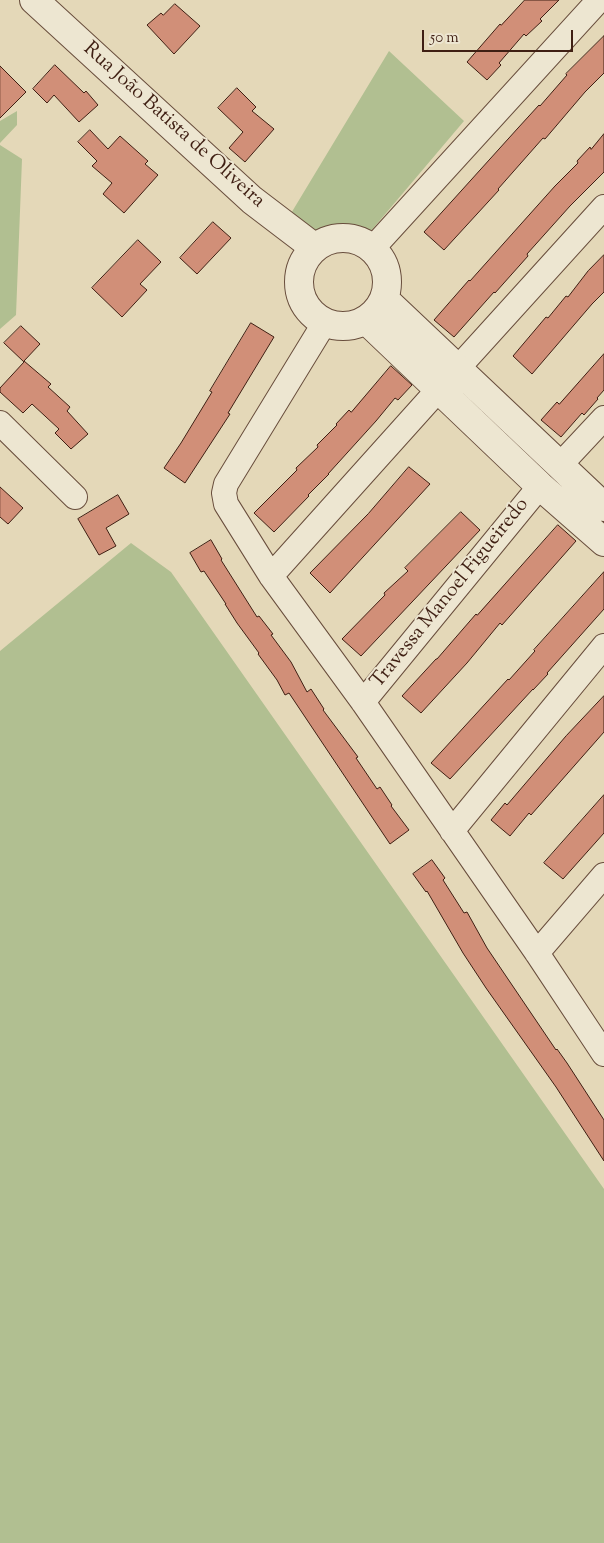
<!DOCTYPE html>
<html>
<head>
<meta charset="utf-8">
<style>
  body { margin:0 }
  #map { position:relative; width:604px; height:1543px; overflow:hidden; background:#e4d8b8; font-family:"Sorts Mill Goudy",serif }
  canvas { display:block }
  .scale { position:absolute; left:422px; top:30px; width:151px; height:22px; box-sizing:border-box; border:2px solid #3f1f13; border-top:0; padding-left:6px; font-size:15px; line-height:18px; white-space:nowrap; color:#3f1f13; -webkit-text-stroke:4px #ede6d1; paint-order:stroke }
</style>
</head>
<body>
<div id="map">
<canvas width="604" height="1543"></canvas>
<div class="scale">50 m</div>
</div>
<script>
const context = document.querySelector('canvas').getContext('2d');
context.lineJoin = 'round';
function paint(path, color) {
  context.fillStyle = color;
  context.fill(path, 'evenodd');
}
function trace(path, color, width, dash) {
  context.strokeStyle = color;
  context.lineWidth = width;
  context.lineCap = dash ? 'butt' : 'round';
  context.setLineDash(dash || []);
  context.stroke(path);
}
function drawText(font, color, halo, rows, align = 'center') {
  context.font = font + ' "Sorts Mill Goudy",serif';
  context.lineWidth = 4;
  context.setLineDash([]);
  context.textBaseline = 'middle';
  context.strokeStyle = halo;
  context.fillStyle = color;
  for (const [text, x, y, turn = 0] of rows) {
    context.save();
    context.translate(x, y);
    context.rotate((+turn || 0) * Math.PI / 180);
    context.textAlign = isNaN(turn) ? turn : align;
    if (halo) context.strokeText(text, 0, 0);
    context.fillText(text, 0, 0);
    context.restore();
  }
}
paint(new Path2D(`
  M389,51L464,121L370,232C350,227 333,227 313,232L290,215Z
  M17,111V125L0,143V121Z
  M0,145L22,159L16,315L0,329Z
  M131,543L171,572L604,1189V1543H0V651Z`), '#b1bf91');
const building = new Path2D(`
  M525,0H559L540,19L542,21L526,36L524,34L499,63L501,65L487,80L467,62L500,24L501,25Z
  M175,4L200,26L174,54L147,25L161,13L163,15Z
  M604,36V73L585,92L545,139L543,138L498,189L499,190L444,250L424,232L518,128L539,105L540,106L567,75L566,74Z
  M55,65L84,93L86,91L98,105L79,122L54,95L47,103L33,89Z
  M0,66L26,92L0,118Z
  M237,88L256,107L252,111L274,129L245,162L229,148L243,132L218,108Z
  M90,130L108,149L120,136L148,161L145,164L158,175L124,213L103,194L112,183L92,166L97,161L78,142Z
  M604,134V172L570,206L527,254L528,256L495,293L494,292L454,337L434,320L469,280L470,281L555,186L578,163L577,161L590,147L591,149Z
  M213,222L231,238L197,274L180,258Z
  M138,240L161,262L140,284L147,290L122,317L92,288Z
  M604,255V292L592,304L532,374L513,356L546,317L548,318L566,296L568,297L588,271Z
  M251,323L274,337L228,413L230,414L185,483L164,468L181,443L212,392L210,391Z
  M21,326L40,344L24,361L51,384L48,387L70,407L67,411L88,434L71,449L55,433L59,429L32,404L23,413L0,392V388L24,362L4,343Z
  M604,354V390L597,398L598,399L584,415L582,413L561,437L541,420L557,402L559,404Z
  M391,366L412,385L398,400L395,398L376,421L328,474H329L308,495L309,496L274,532L254,513L297,470L296,468L318,447L317,445L337,425L336,424L349,410L351,412Z
  M409,467L430,484L330,593L310,573L368,514Z
  M0,487L23,508L8,524L0,517Z
  M118,495L129,514L106,528L116,546L99,555L78,519Z
  M461,512L480,530L361,656L342,639L385,595L384,593L408,571L405,568Z
  M558,525L576,541L502,625L500,623L467,663L421,713L402,696L436,659H437L476,614L477,615Z
  M211,540L222,559L221,560L257,617L259,616L273,634L271,635L291,662L307,692L311,689L324,709L323,710L358,757L356,758L377,789L380,787L392,805L391,806L409,830L390,844L289,693L285,695L277,680L258,654L259,653L237,623L225,604H226L204,571L201,572L190,553Z
  M604,572V609L547,673L548,674L533,690V689L450,779L431,763L508,679L509,680L535,651L534,650Z
  M604,696V732L531,815L529,813L510,836L491,820L505,803L507,805L566,736Z
  M604,795V833L563,879L544,863Z
  M432,860L445,878L443,880L464,913L467,912L487,948L556,1050L557,1049L567,1063L604,1120V1161L556,1087L486,988L463,953L427,891L426,892L413,874Z`);
paint(building, '#d18f78');
trace(building, '#3f1f13', 1);
const minor = new Path2D(`
  M372,249L599,0
  M325,322L226,484L224,493L226,504L271,576L363,702L537,953L604,1054
  M458,368L604,207
  M0,423L75,497
  M560,465L604,418
  M271,576L438,390
  M363,702L540,486
  M452,831L604,646
  M537,953L604,875`);
const tertiary = new Path2D(`
  M34,0L252,200L315,248
  M299 282a44 44 0 1 1 88 0a44 44 0 1 1-88 0Z
  M384,299L604,507
  M366,320L540,486L604,542`);
trace(minor, '#684d3c', 26);
trace(tertiary, '#684d3c', 30);
trace(minor, '#ede6d1', 24);
trace(tertiary, '#ede6d1', 28);
drawText('20px', '#3f1f13', '#ede6d1', [
  ["Rua João Batista de Oliveira",173,126,42],
  ["Travessa Manoel Figueiredo",451,594,-51]
]);
</script>
</body>
</html>
